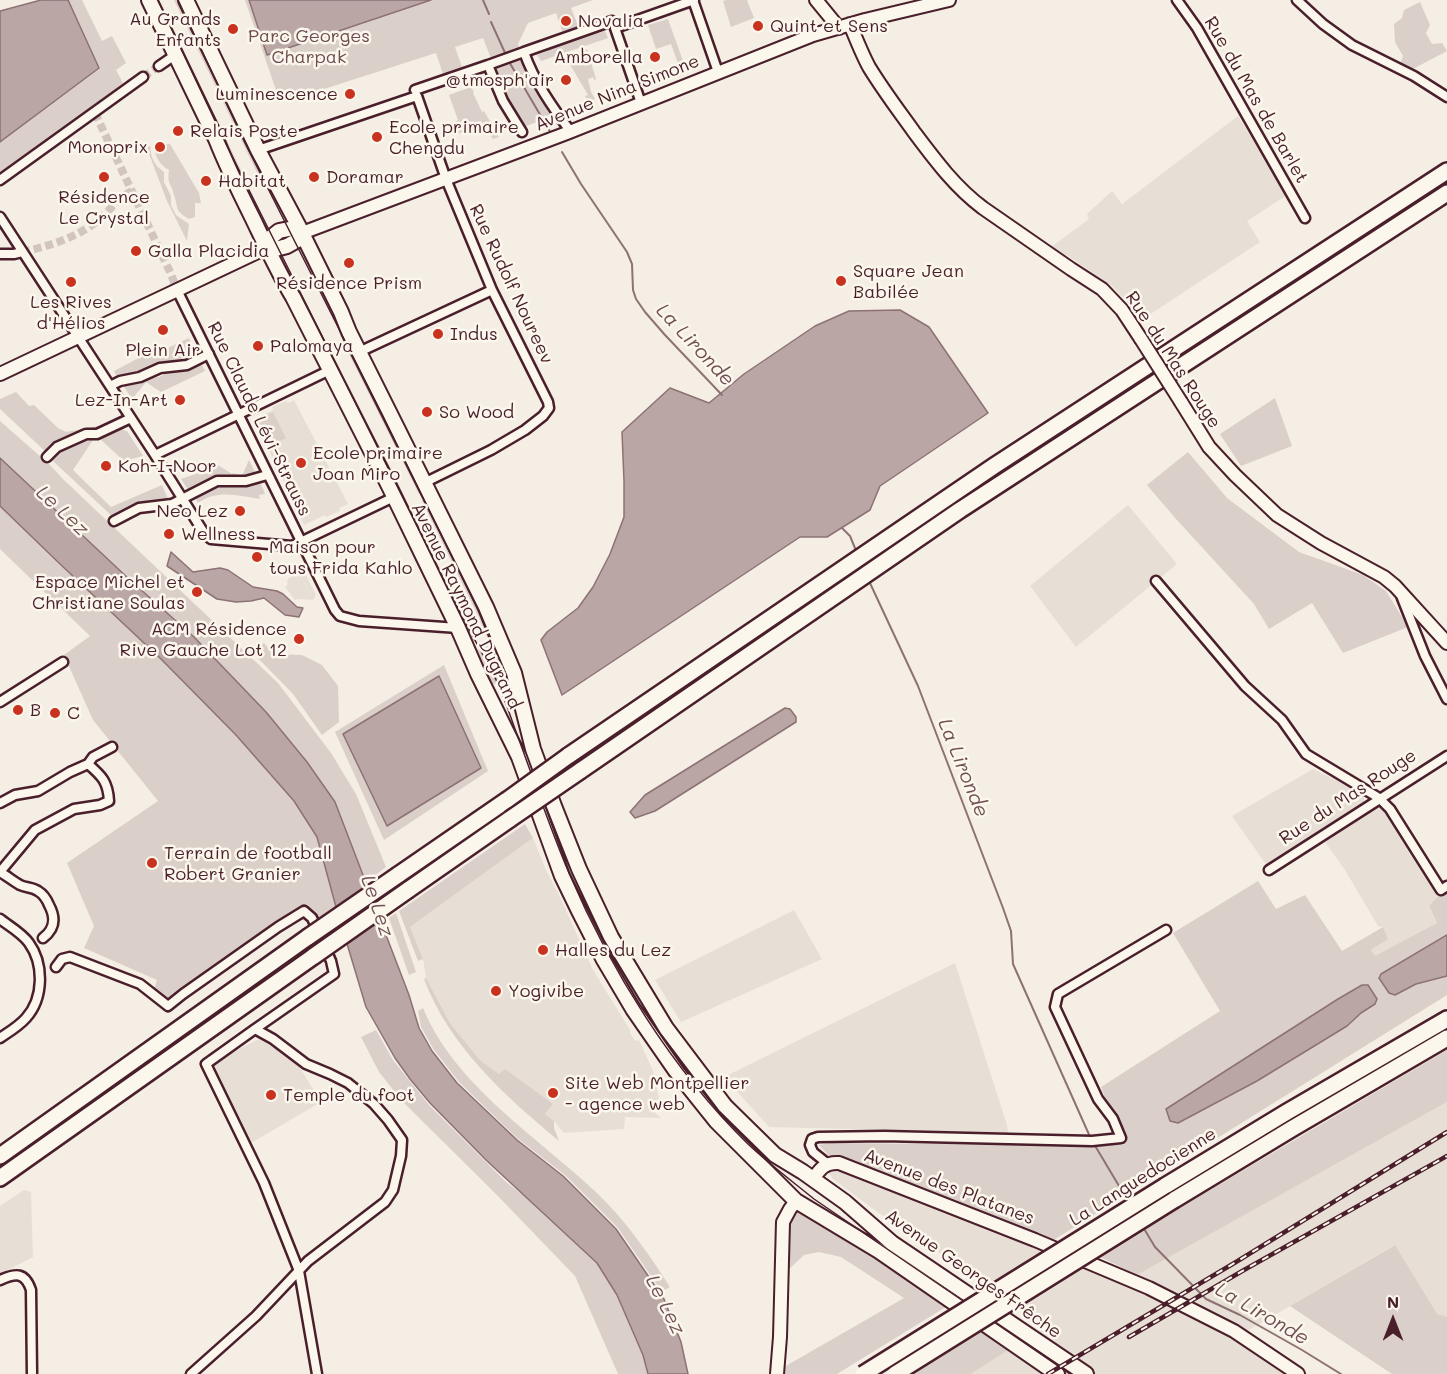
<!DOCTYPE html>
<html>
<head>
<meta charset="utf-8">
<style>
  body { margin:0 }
  #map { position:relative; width:1447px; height:1374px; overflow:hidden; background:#f4eee4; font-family:Mali,sans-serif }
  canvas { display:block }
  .north { position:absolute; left:1363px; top:1290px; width:60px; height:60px; -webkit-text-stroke:4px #fbf7ec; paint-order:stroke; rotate:0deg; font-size:16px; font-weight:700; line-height:24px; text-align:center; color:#4a1f2b }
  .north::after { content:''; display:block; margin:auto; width:21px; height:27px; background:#4a1f2b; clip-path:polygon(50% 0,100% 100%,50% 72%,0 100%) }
</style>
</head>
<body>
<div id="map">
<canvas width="1447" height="1374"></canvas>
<div class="north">N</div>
</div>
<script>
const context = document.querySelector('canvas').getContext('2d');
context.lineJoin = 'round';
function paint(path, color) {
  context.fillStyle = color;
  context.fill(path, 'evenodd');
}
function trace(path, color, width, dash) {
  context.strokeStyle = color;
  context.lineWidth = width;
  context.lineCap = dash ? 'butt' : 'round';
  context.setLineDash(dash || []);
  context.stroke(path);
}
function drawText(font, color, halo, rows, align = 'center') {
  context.font = font + ' Mali,sans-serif';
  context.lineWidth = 5;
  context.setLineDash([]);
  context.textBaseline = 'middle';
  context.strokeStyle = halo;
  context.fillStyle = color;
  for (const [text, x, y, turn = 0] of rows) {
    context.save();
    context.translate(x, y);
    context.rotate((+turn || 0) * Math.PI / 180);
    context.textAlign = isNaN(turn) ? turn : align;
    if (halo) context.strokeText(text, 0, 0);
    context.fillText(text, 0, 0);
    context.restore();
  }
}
paint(new Path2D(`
  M1238,116L1287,195L1247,221L1260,242L1143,319L1113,287L1070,257L1050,248L1089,219L1087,214L1112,191L1122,204Z
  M294,400L348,504L339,508L340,511L326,517L325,515L304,525L254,419L273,410L272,407L286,401L288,403Z
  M1128,505L1177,564L1076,647L1030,586Z
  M300,567H302L316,595L313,600L298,599L295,600L285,587L288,584L287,582L288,579L298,573L296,569Z
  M1313,769L1364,793V806L1270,870L1232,816Z
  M1380,805L1389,811L1440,894L1429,907L1437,923L1375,957L1371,950L1387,939L1383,927L1378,926L1345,870L1325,842Z
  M533,838L546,870L560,897L592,968L630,1030V1033L635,1041L639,1040L653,1071L660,1103L648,1104L649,1107L661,1118L625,1117L624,1129L564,1133L554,1121L545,1114L553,1104L499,1074L480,1060L450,1023L426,978L423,959L410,927Z
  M794,910L822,959L681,1022L655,980Z
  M955,963L1007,1125L1008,1133L769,1127L724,1077Z
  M259,1039L295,1060L321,1102L251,1143L212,1063Z
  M1447,1102V1317L1437,1315L1394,1245L1239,1336L1303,1374H971L1047,1325L876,1211L833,1179L826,1170L835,1168L1124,1282Z
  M24,1190L31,1192L33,1257L0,1274V1206Z`), '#e7dfd6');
paint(new Path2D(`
  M68,0H82L102,41L112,36L126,63L116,70L123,83L90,109L0,174V142L99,68Z
  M174,0H181L268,182L262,183Z
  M245,0H593L571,8L578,26L562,31L556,13L528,23L518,44L527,69L557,115L523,127L505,94L483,38L455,47L462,67L443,74L436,53L293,99L276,90Z
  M727,0H747L754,18L731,27L723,1Z
  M160,1L250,189L245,193L154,4Z
  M1420,2L1430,25L1426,33L1432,44L1442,43L1447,51L1411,70L1400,64L1403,56L1395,42L1394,24L1402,18L1404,10Z
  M668,19L684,64L679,66L671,44L656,49L648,25Z
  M597,30L599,33L605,31L608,38L541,61L537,55L548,51L547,48Z
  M587,49L596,79L594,80L593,77L588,79L591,92L595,99L588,102L585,96L588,95L565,56Z
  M471,87L474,92L473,93L482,112L484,111L499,137L493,139L481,121L464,127L465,131L457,134L453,123L458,120L449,95Z
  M170,144L199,193L201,203H195V217L189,219C174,210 179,210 174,195C171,182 167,185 169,170C160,165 154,157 155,145Z
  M146,146H150C151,158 154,165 164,172V182L171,196V205L176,215L189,224L187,241L167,201Z
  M347,337L424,492L419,494L342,340Z
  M189,338L197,355L182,364L157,363L138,374L118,379L114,371L150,352L153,355Z
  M329,347L396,479L390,481L324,349Z
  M200,361L205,371L161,392L146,382L132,399L122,384L159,377L171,371L188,368Z
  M16,392L29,406L34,405L58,428L66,432L115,423L47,453L0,409V399Z
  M1275,398L1292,446L1241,466L1220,434Z
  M273,412L286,438L271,445L258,419Z
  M0,421L49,464L64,480L278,683L331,753L356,794L386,867L366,882L335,802L266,712L194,637L130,580L0,458Z
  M121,427L125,431H127L143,456L124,461L99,438Z
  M88,437L93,440L73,470L111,507L162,485L169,501L114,518L53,461L60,450Z
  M1188,452L1227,498L1299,552L1363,575L1386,591L1408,627L1343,653L1312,603L1269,629L1254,604L1176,519L1147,485Z
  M249,460L257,476L245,480L225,475L189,491L181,479L204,471L205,464L213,462L232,474L233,473L242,476Z
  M260,482L265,494L259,495L260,499C238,496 218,489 198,503L194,496L209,487L234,486Z
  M399,486L476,641L469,644L393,488Z
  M427,499L492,633L486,636L479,618L422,501Z
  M0,506L59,563L161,659L236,735L294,801L318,837L336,907L319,918L306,910L215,967L168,1001L154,990L157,980L84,948L94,926L67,863L158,801L93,720L64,655L90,636L0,549Z
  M495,641L505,676L502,682L494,684L489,681L481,664L472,651Z
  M264,643L273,654L302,655L322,665L338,686L339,722L322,735L293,694L253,653Z
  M444,665L488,771L384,840L335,732Z
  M525,824L533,838L410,927L423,959L418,961L399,911Z
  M1258,881L1276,909L1305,895L1342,951L1383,927L1388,939L1371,950L1375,956L1437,923L1429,906L1440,894L1447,891V935L1427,946L1395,995L1416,984L1447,976V995L1052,1241L830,1157L819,1145L831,1143L1042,1145H1124L1101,1087L1220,1011L1173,933ZM1368,985L1375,1004L1361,1013L1347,1026L1257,1081Z
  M396,913L416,972L409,975L389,918Z
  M426,978L450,1023L480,1060L499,1074L505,1069L553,1104L545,1114L554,1121V1128L559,1141C505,1096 449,1046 424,979Z
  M423,1008C455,1086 538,1137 597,1193C626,1221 649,1254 670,1287L662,1292L618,1228L565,1175L517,1138L459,1082L434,1050L421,1027L418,1011Z
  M376,1030L393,1060L429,1105L506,1182L527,1198L597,1263L617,1295L643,1355L648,1374H618L575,1276L496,1194L402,1101L379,1072L361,1037Z
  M1447,1050V1102L1137,1275L1098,1256Z
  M800,1207L949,1305L837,1374H783L784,1367L904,1298L841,1257L819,1252L804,1255L786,1272L789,1223Z
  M1395,1245L1437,1314L1447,1317V1374H1392L1290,1306Z
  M984,1329L1010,1349L971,1374H912Z`), '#dbd0c9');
const water = new Path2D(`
  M41,0H68L99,68L0,142V11Z
  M249,0H431L267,55Z
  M900,310L929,327L988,413L880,486L870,510L827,537H800L562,695L541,640L547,632L578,608L593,587L610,554L624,517V481L622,432L670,388L709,403L744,374L815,326L849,311Z
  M0,458L130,580L194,637L266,712L307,762L335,802L409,995L419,1028L432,1051L457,1083L517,1140L563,1176L616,1229L664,1299L681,1342L688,1374H648L643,1355L617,1295L597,1263L486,1160L430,1103L410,1079L395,1058L366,1007L336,907L317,837L294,801L236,735L161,659L59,563L0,506Z
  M171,552L193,572L220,568L228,570L253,587L277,591L283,594L297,607L303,608L299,617L285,615L264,598L251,601L236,602L217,599L167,566Z
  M439,676L481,768L387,826L343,734Z
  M785,708L790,709L796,717V722L655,811L635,818L630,812L645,795Z
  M1447,935V976L1416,984L1395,995L1389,993L1379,978L1381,974Z
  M1362,985H1368L1377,999L1375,1004L1361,1013L1347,1026L1257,1081L1178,1123L1170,1121L1166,1109L1338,999Z`);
paint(water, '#baa7a5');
trace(water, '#8d7174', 1.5);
trace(new Path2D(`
  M483,0L489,14
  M491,22L506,55
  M508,60L552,135
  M562,152L581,184L627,252L632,264L633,290L636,299L645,312L665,335L722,395
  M842,528L850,536L857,553
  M869,581L918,686L1003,908L1011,931L1013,964L1091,1139
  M1094,1144L1128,1201
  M1143,1227L1155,1247L1206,1299L1240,1315L1302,1350L1341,1374`), '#8d7174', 2);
trace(new Path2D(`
  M143,77L159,66
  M95,113L171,274L177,290
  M22,252C50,246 78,237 100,219C111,209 119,197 132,191`), '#d2c5bf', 8, [8, 4]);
const street = new Path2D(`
  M693,0L718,72
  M1177,0L1197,28L1305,218
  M1297,0L1323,24L1352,45L1414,76L1447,97
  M488,65L524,52
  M159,66L175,55
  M415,90L488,65L503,101L522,132
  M641,103L615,28L694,0
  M571,132C553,108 534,81 524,52L612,21
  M258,150L417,96L446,179L492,290L548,402L549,408L543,416L525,430L491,450L424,483
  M0,180L143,77
  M0,217L155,455L204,533L211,539L292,546L394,497
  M0,254H14L22,252
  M177,290L335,610L340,616L359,621L458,628
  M359,352L492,290
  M110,386L120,381L140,377L160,368L187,365L209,354
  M155,455L330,370
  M47,457L57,447L86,434H97L131,418
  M114,521L139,508L172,504L217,481H246L267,475
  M1156,581L1245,686L1282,720L1306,754L1379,798L1390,809L1441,890L1447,886
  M1402,598L1425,656L1447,699
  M0,702L63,662
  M0,803L15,795L38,791L70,772L88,764L93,757L112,747
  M1269,870L1447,756
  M0,872L35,830L74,809L100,805L109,801C108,782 102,776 88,764
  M0,872C7,876 13,881 20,885C26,888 32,887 38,891C43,894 47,900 49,905C56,918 55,929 43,938
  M0,919C9,926 22,933 29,943C44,964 44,998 26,1018C19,1026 9,1032 0,1038
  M56,967L62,959L70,957L140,984L168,1006L183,994L278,927L304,911L312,918L331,961L334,974L255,1029L273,1039L306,1064L330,1074L348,1083L374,1104L388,1120L402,1140L401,1156L393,1190L385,1202L308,1261L256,1316L191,1374
  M255,1029L206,1064L264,1183L299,1271L317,1374
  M828,1164L813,1152L810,1145L812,1139L818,1137L884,1136L1092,1141L1121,1138L1113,1119L1098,1099L1055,1007L1058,994L1166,930
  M0,1280C16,1273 25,1272 31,1290L32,1374`);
const secondary = new Path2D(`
  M816,0L839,28
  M850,24C856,39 862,54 869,67C883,90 899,111 914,132C935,160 955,187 983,208L1071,269L1102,289L1122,310L1141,339
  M302,233L567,133L813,35L865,20L949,0
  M0,374L266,248
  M1181,402L1209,447L1235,475L1277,515L1321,543L1384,577L1395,586L1447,643
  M813,1179C820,1169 825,1162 839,1163L1035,1240L1149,1288L1234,1331L1298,1374
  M777,1374L780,1337L783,1222L790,1209L796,1201`);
const primary = new Path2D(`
  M149,0L216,139C227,167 240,193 253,219C266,246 278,272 293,297L389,486L458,628L478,674L519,757L562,876L579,911L604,960L633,1009L676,1071L716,1121L796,1201L879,1251L1057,1374
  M186,0L258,150L299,227L341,312L349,332L398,430L486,607L514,673L533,749L554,806L579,869L611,937L666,1028L725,1106L775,1155L803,1172L845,1202L892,1243L1086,1374
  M264,243L279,231L299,227
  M268,251L287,246L303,237`);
const highway = new Path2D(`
  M568,756L994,466L1447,171
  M580,771L960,510L1447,193
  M398,875L507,800
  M408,890L510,819
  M0,1156L308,937
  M0,1178L314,956
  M1165,1186L1287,1112L1447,1019
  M1174,1200L1293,1128L1447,1038`);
trace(street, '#4a1f2b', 13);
trace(secondary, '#4a1f2b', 16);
trace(primary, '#4a1f2b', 18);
trace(highway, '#4a1f2b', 20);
trace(street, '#fbf7ec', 8);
trace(secondary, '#fbf7ec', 12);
trace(primary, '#fbf7ec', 14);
trace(highway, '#fbf7ec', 15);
trace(new Path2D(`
  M158,0L226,144L461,614C473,638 488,662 499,686C505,700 510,715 515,729C533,777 549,826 569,873C610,969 673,1071 748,1144C769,1164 792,1181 814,1199L1070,1374
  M178,0L245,143L383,416L478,610L488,635L502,680`), '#4a1f2b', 1.5);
const rail = new Path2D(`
  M1129,1337L1244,1270L1447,1156
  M1048,1374L1236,1262L1447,1132`);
trace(rail, '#4a1f2b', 4.5);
trace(rail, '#fbf7ec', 2, [7]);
const secondaryBridge = new Path2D(`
  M1141,339L1181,402`);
const highwayBridge = new Path2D(`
  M507,800L568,756
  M510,819L580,771
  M308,937L398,875
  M314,956L408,890
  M863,1374L1165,1186
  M895,1374L1174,1200`);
trace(secondaryBridge, '#4a1f2b', 16, []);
trace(highwayBridge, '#4a1f2b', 20, []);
trace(secondaryBridge, '#fbf7ec', 12);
trace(highwayBridge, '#fbf7ec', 15);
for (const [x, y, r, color] of [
  [566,21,6,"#c8321e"],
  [758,26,6,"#c8321e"],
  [233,29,6,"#c8321e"],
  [655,57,6,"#c8321e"],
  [566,80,6,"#c8321e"],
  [350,94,6,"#c8321e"],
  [178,131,6,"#c8321e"],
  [377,137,6,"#c8321e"],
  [160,147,6,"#c8321e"],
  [104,177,6,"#c8321e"],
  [314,177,6,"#c8321e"],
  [206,181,6,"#c8321e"],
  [136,251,6,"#c8321e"],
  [349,263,6,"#c8321e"],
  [841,281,6,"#c8321e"],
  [71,282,6,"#c8321e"],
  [163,330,6,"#c8321e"],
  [438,334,6,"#c8321e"],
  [258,346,6,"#c8321e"],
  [180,400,6,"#c8321e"],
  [427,412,6,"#c8321e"],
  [301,463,6,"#c8321e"],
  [106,466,6,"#c8321e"],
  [240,511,6,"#c8321e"],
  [169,534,6,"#c8321e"],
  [257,557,6,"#c8321e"],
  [197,592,6,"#c8321e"],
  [299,639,6,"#c8321e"],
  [18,710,6,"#c8321e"],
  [55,713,6,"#c8321e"],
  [152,863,6,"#c8321e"],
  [543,950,6,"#c8321e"],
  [496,991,6,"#c8321e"],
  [553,1093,6,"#c8321e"],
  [271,1095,6,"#c8321e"]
]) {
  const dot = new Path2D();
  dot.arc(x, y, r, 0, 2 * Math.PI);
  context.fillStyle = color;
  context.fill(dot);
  trace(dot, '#fbf7ec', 2);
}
drawText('18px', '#4a1f2b', '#fbf7ec', [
  ["Au Grands",221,19,"right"],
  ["Enfants",221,40,"right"],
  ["Novalia",578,21],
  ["Quint et Sens",770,26],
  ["Amborella",643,57,"right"],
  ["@tmosph'air",554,80,"right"],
  ["Luminescence",338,94,"right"],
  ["Ecole primaire",389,127],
  ["Chengdu",389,148],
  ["Relais Poste",190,131],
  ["Monoprix",148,147,"right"],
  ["Doramar",326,177],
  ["Habitat",218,181],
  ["Résidence",104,197,"center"],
  ["Le Crystal",104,218,"center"],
  ["Galla Placidia",148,251],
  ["Square Jean",853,271],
  ["Babilée",853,292],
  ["Résidence Prism",349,283,"center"],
  ["Les Rives",71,302,"center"],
  ["d'Hélios",71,323,"center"],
  ["Indus",450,334],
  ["Palomaya",270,346],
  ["Plein Air",163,350,"center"],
  ["Lez-In-Art",168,400,"right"],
  ["So Wood",439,412],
  ["Ecole primaire",313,453],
  ["Joan Miro",313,474],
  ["Koh-I-Noor",118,466],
  ["Neo Lez",228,511,"right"],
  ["Wellness",181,534],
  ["Maison pour",269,547],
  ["tous Frida Kahlo",269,568],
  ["Espace Michel et",185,582,"right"],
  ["Christiane Soulas",185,603,"right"],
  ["ACM Résidence",287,629,"right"],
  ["Rive Gauche Lot 12",287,650,"right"],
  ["B",30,710],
  ["C",67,713],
  ["Terrain de football",164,853],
  ["Robert Granier",164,874],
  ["Halles du Lez",555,950],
  ["Yogivibe",508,991],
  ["Site Web Montpellier",565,1083],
  ["- agence web",565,1104],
  ["Temple du foot",283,1095]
], 'left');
drawText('18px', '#6e4b52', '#fbf7ec', [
  ["Parc Georges",309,36],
  ["Charpak",309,57]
]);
drawText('18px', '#4a1f2b', '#fbf7ec', [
  ["Avenue Nina Simone",617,93,-22],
  ["Rue du Mas de Barlet",1256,100,60],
  ["Rue Rudolf Noureev",511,284,65],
  ["Rue du Mas Rouge",1173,360,57],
  ["Rue Claude Lévi-Strauss",259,419,64],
  ["Avenue Raymond Dugrand",466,606,64],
  ["Rue du Mas Rouge",1348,797,-33],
  ["La Languedocienne",1143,1177,-32],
  ["Avenue des Platanes",949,1187,21],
  ["Avenue Georges Frêche",973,1274,35]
]);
drawText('italic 20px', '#714f56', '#fbf7ec', [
  ["La Lironde",695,345,47],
  ["Le Lez",62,511,43],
  ["La Lironde",963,768,68],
  ["Le Lez",377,906,71],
  ["Le Lez",665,1305,63],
  ["La Lironde",1262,1314,30]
]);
</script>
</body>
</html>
